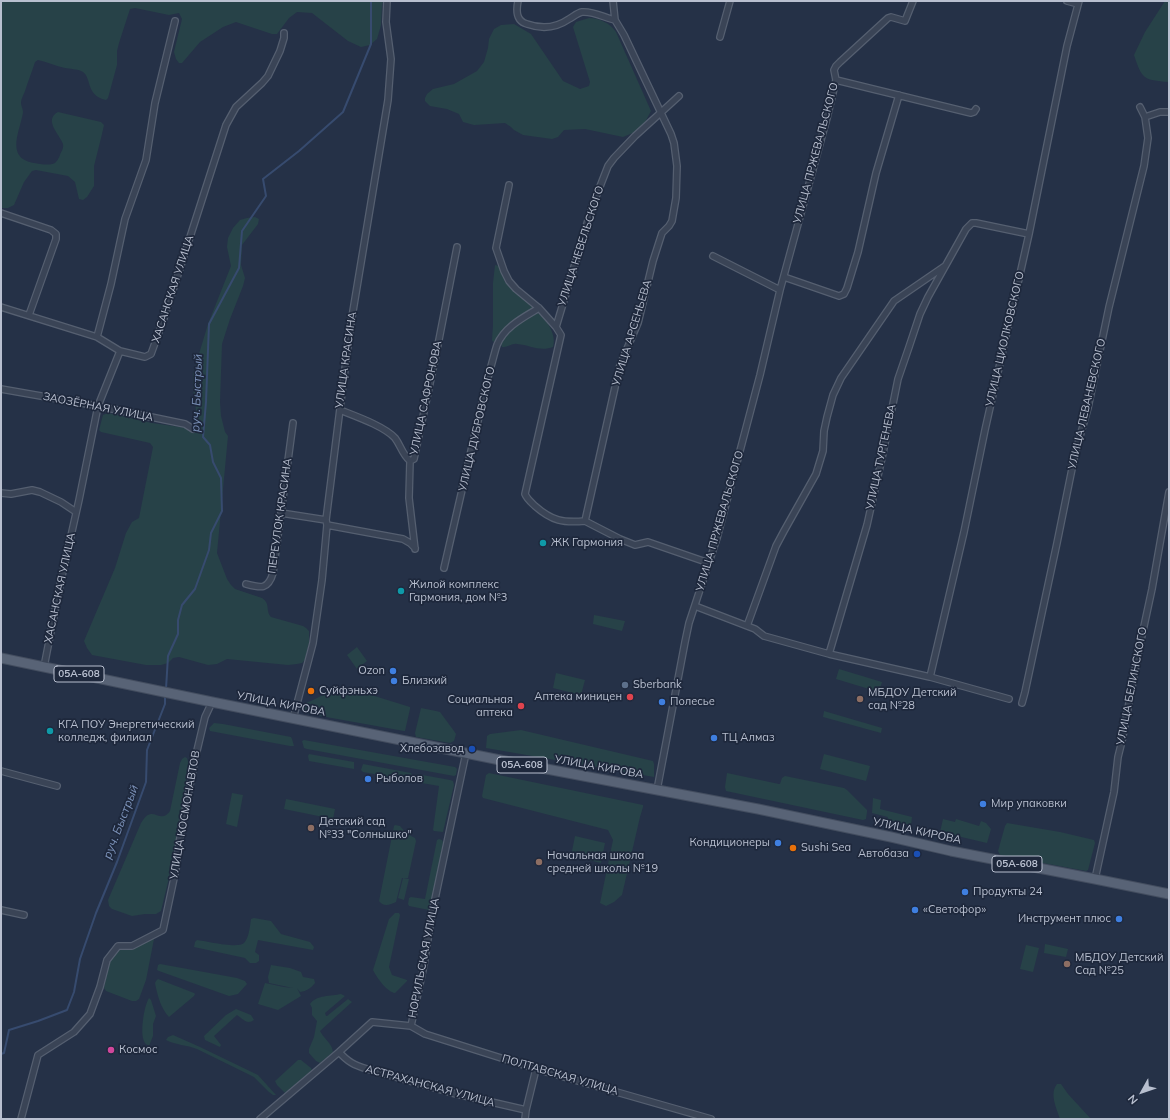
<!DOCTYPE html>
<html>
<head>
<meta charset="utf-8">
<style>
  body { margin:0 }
  #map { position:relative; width:1170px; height:1120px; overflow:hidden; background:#253147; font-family:Mulish,sans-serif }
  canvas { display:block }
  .frame { position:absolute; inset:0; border:2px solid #b8bfcf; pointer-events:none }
  .north { position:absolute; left:1122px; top:1072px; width:40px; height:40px; -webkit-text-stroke:3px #1e283c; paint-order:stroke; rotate:230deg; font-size:11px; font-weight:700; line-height:16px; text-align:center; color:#b8bfcf }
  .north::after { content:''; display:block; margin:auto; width:14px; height:18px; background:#b8bfcf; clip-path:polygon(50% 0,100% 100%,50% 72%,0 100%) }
</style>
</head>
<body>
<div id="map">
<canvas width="1170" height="1120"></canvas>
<div class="frame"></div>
<div class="north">N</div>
</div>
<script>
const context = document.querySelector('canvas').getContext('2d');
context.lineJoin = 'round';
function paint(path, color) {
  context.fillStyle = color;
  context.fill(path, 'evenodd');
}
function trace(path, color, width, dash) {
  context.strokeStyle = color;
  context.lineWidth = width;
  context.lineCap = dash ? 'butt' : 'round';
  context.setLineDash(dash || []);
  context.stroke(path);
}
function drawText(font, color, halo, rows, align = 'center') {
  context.font = font + ' Mulish,sans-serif';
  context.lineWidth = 3.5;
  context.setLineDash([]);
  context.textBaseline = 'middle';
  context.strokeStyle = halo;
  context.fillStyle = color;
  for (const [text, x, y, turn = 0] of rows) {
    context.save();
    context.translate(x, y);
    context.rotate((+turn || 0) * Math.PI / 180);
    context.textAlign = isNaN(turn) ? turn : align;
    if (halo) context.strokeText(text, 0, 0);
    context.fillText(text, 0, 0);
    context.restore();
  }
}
paint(new Path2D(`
  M1,1H383L382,6L381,25L377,39L370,45L361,47L348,41L312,13L297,12L289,18L277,34H272L236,22L223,27L200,42L182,63H179L176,59L174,52L182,19L179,13L169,15L135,8L130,9L119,43L117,51V65L108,98L106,100C84,95 93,76 81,71C77,69 70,69 65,68C56,66 47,62 38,60L35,62C32,72 28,81 25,91C24,94 21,99 21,103C21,106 23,109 23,112C21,129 4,158 34,163C40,164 49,166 55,163C57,161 59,158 60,155C61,152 64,148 63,144C60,135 43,120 58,112L101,122L104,125L102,134L94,166V186L87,197L83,200L79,199L75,182L68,176L36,170L32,171L24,182L14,205L8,208H1Z
  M1165,1H1169V82C1143,80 1142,79 1134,55L1145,32Z
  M589,18C599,18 610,23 616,32L651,111L644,124L635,132L623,137L585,129L564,130L558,137L552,139L523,135L514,130L511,127L505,123L474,125L463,122L459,114L447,109L430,106L425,101V98L427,94L433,89L454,84L477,71L484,62L488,48L489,39L494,29L501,25L514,24L531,34L563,81L580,89L589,86L590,82L573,27L576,22Z
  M255,217L259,219L258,224L242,245L241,265L245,278L243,286L230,319L222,344L220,402L221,416L225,432L228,436L217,553L227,579L231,585L235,589L262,598C271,604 265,610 271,617L303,626L306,628L309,631V643L305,660L302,663L297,664L288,665L227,659L217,664L208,665L179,657L173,658L168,663L161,665H146L92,655L87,648L84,641L115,568L126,533L132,522L139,518L153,447L150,443L101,432L99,430L103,415L108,413L152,423L194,429L198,425L193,388V374L208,324L231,266L227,247L228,238L233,228L240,220L247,218Z
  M495,265L499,266L505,282L513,290L534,308L502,333L495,341L493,342L492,340L493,325V283Z
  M537,313C547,318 557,336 553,347C540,352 530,345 517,344C512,343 507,348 502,347L501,344C509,329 523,321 537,313Z
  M594,615L625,621L622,631L593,624Z
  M357,647L367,661L357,669L347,655Z
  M839,669L882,682L879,692L836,679Z
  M556,673L585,680L581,695L553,688Z
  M341,688L352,689L410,707V709L405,731H404L304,713L303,712L304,705L305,703L311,701L331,691Z
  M421,708L436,711L440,712L454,731L456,734L454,741L450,743L416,737L415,733Z
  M824,711L882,728L881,733L823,717Z
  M214,723L223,724L291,737L292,739L294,746H290L210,731L209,728Z
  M521,730L653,761L654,764V777L486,748L487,736L490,734Z
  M304,740L455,767L457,769L456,775L454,776L307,749L304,748L302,741Z
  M309,754L354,762V769L309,761L308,756Z
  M824,754L870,766L866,781L820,769Z
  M185,757L187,758L189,765L179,823L168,882L161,911L156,914H145L132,916L112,909L109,906L108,900L141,823C153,802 159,826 170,811L180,763L182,759Z
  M363,764L411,773L412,775L411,781L363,772L361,770Z
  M489,773L643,805V807L640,817L622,895L614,902L606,906L600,903L613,840L608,830L483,798L482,796L486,775Z
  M727,773L779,784H780L782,778L785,776L844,788L847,790L867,810V812L866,819L863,820L726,791L725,787Z
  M417,774L450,780L453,781L454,785L443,832L434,831L433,830L439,786L416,782Z
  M232,793L243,795L237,827L226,824Z
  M873,798L881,800L880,809L912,817L911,825L887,820L888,817L872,813Z
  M286,799L335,809L333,819L284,809Z
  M943,819L955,822L956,819L979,826L981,821L986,823L991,829L987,843L940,832Z
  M1007,823L1060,832L1094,840L1095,843L1088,870L1086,871L1000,855L998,851L1005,826Z
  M395,825L400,826L407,834L415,838L416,841L408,878H402L396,902C390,905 383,907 379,901L394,826Z
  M575,836L605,843L601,863L571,856Z
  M439,839L442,840L443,842L439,868L430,909L429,910L409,906L408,904L409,898L411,897L425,899L437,840Z
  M403,878L409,879L404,900L398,898Z
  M395,913H399L400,915L389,967L392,975L407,980V981L395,993C387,992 377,978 373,970L389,919Z
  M254,918L271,921L281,934L310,942L314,947L313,950L258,940L255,952L259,955V961L256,963H250L245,958L194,947L195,942L197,940C206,941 238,949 244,943C249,938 250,926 251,919Z
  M153,938L154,939L146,980L139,999L136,1001H132L106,991L104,988L109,963L118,951L122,949H133Z
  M1045,944L1068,949L1066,957L1044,953Z
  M1026,945L1039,948L1033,972L1020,969Z
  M160,964L237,978L245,981L247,984L238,994L229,996L159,971L157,970L158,965Z
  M271,965L290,968L301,972L303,977L314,979L315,983C311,988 307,991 300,992L297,988L301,996L278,1010L258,1004L265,983L284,987L293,988L269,983L268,977Z
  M158,979L194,993L195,994L194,996L169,1017C161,1009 157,994 155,983L156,981Z
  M341,994L345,996L325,1013L326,1016H327L348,999L352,1002L320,1031C324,1039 332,1043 333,1052L320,1063L316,1061L309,1053V1049L314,1037L317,1021L312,1015V1008L310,1004C316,995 331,996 341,994Z
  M149,998L151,1000L156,1016L153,1024V1036L149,1046C146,1044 145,1044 144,1041C140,1032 144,1006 149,998Z
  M236,1009L251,1015L254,1020C247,1025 243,1019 237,1015L214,1036L221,1045L220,1047L205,1040L204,1036L226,1015Z
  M173,1035L200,1047L258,1075L276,1095H273L269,1092L254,1077L197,1049C187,1045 176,1045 166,1040L168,1037Z
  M298,1060H301L311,1068L312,1070L285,1093L277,1085L275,1081Z
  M1057,1084H1061L1068,1094L1091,1119H1060C1057,1109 1049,1094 1057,1084Z`), '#274248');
trace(new Path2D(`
  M166,689L168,656L178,634V620L182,605L195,589L209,550L211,533L222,511L221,478L213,462L210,445L203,437L206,402L209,324L239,268L242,231L266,196L263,179L299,151L343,112L371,44V1
  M1,1054L4,1053L9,1030L38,1021L67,1010L74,992L80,959L96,913L117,862L146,782L147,750L165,704V695`), '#374b6f', 2);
const street = new Path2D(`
  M518,1C516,11 516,21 527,24C541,29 556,28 569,19C573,17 577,13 582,12C594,11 605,18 615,20
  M613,1L615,20L624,35L671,134L674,143L677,166L676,198L672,221L669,226L662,233L653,261L638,323L620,365L585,521L620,539L635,545L648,542L709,563
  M1067,1L1078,4
  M720,37L730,1
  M836,80L971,113L974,112L976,109
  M1145,117L1160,112H1169
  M509,185L496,248L504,271L509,281L516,289L539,308L556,327
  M1,213L51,230L56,234V239L29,315
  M713,256L780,290
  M784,277L839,296L844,294L847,288L858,252L876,173L899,95
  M1,307L97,337L120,351L145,357L151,354L164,318L226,125L236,107L262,83L268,76L280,51L284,38V33
  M97,337L111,284L125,219L146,160L155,103L175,21
  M1,389L98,406L185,424L193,429
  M340,410C355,416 384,426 395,438C401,446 402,454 410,461
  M1,493L11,494L32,490L40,492L61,502L76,512
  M281,513L326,520
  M585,521C563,523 552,521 535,506C531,502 527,499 525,494L561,335L556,327L592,207L608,166L614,158L635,136L679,96
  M327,525L403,539L410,543L415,548
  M415,549L409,498L410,461L414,459L436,355L457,247
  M444,568L489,373C492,364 494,354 497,345C504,327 524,317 539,308
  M246,584C261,588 268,590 273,573L293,423
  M695,606L755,629L764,636L829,654L930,677L1009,699
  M747,626L776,546L784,531L816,474L823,451L824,431L827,417L833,395L841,378L894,301L945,266
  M829,654L867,525L882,458L898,379L909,347L920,314L928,297L966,229L972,223H976L1029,234
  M44,667L60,585L79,500L98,406L120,351
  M930,677L964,532L985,430L1029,234L1067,46L1079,1
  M1022,703L1025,692L1057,543L1075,454L1088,408L1109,307L1144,166L1148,138L1145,117L1140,107
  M293,719L313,643L322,580L327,525L326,520L350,329L388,100L391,59L386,22L387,1
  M1,771L57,786
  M657,790L685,642L689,623L717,538L760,375L780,290L827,118L836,80L834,70L836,66L840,62L888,18L891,17L905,21L913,1
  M1095,879L1114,792L1118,757L1122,741L1138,654L1152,589L1169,492
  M1,910L24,915
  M411,1026L425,1034L536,1069L711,1119
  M339,1052C348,1062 354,1065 367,1069L452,1093L526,1110
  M21,1119L38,1055L74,1032L90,1014L100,987L107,960L118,946H132L163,930L176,869L179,843L195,759L205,717L212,702
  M260,1119L339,1052L372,1022L411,1026L424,965L432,913L466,753
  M525,1119L526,1110L536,1069`);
const primary = new Path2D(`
  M1,658L212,702L515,763L758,809L891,837L951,851L1095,879L1169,894`);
trace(street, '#555f70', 8);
trace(primary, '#434d5f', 11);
trace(street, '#3a4456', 5.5);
trace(primary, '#586376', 9);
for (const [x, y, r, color] of [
  [543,543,4,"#0f9aa8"],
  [401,591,4,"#0f9aa8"],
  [393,671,4,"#3f7fe0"],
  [394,681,4,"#3f7fe0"],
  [625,685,4,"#5c6f8a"],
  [311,691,4,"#e8710a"],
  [630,697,4,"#e0444e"],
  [860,699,4,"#8d6e63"],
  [662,702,4,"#3f7fe0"],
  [521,706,4,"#e0444e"],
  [50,731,4,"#0f9aa8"],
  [714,738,4,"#3f7fe0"],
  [472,749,4,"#1a4fb4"],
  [368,779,4,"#3f7fe0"],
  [983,804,4,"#3f7fe0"],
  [311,828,4,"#8d6e63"],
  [778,843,4,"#3f7fe0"],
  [793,848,4,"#e8710a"],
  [917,854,4,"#1a4fb4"],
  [539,862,4,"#8d6e63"],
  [965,892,4,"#3f7fe0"],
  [915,910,4,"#3f7fe0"],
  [1119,919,4,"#3f7fe0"],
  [1067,964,4,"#8d6e63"],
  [111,1050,4,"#d1479c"]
]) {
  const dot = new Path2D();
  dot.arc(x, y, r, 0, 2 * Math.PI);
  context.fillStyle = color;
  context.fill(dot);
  trace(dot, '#1e283c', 1.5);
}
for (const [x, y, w] of [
  [79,674,50],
  [522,765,50],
  [1017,864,50]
]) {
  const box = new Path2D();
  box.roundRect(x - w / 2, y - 8, w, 16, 3);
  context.fillStyle = '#1e283c';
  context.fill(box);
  trace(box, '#b8bfcf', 1);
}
drawText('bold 10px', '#b8bfcf', null, [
  ["05А-608",79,674],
  ["05А-608",522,765],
  ["05А-608",1017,864]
]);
drawText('11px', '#b8bfcf', '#1e283c', [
  ["УЛИЦА ПРЖЕВАЛЬСКОГО",816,153,-75],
  ["УЛИЦА НЕВЕЛЬСКОГО",581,246,-72],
  ["ХАСАНСКАЯ УЛИЦА",173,289,-72],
  ["УЛИЦА АРСЕНЬЕВА",632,333,-73],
  ["УЛИЦА ЦИОЛКОВСКОГО",1005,339,-77],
  ["УЛИЦА КРАСИНА",346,360,-82],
  ["УЛИЦА САФРОНОВА",426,398,-78],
  ["УЛИЦА ЛЕВАНЕВСКОГО",1087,404,-77],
  ["ЗАОЗЁРНАЯ УЛИЦА",98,407,11],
  ["УЛИЦА ДУБРОВСКОГО",477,429,-77],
  ["УЛИЦА ТУРГЕНЕВА",881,457,-78],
  ["ПЕРЕУЛОК КРАСИНА",280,516,-82],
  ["УЛИЦА ПРЖЕВАЛЬСКОГО",720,521,-74],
  ["ХАСАНСКАЯ УЛИЦА",60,588,-78],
  ["УЛИЦА БЕЛИНСКОГО",1132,686,-79],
  ["УЛИЦА КИРОВА",281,704,11],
  ["УЛИЦА КИРОВА",599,767,10],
  ["УЛИЦА КОСМОНАВТОВ",185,815,-80],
  ["УЛИЦА КИРОВА",917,831,12],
  ["НОРИЛЬСКАЯ УЛИЦА",424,958,-79],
  ["ПОЛТАВСКАЯ УЛИЦА",560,1075,16],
  ["АСТРАХАНСКАЯ УЛИЦА",430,1086,15]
]);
drawText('11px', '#b8bfcf', '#1e283c', [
  ["ЖК Гармония",551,543],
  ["Жилой комплекс",409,585],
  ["Гармония, дом №3",409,598],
  ["Ozon",385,671,"right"],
  ["Близкий",402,681],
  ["Sberbank",633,685],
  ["Суйфэньхэ",319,691],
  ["МБДОУ Детский",868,693],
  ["сад №28",868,706],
  ["Аптека миницен",622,697,"right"],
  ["Социальная",513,700,"right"],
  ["аптека",513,713,"right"],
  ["Полесье",670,702],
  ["КГА ПОУ Энергетический",58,725],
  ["колледж, филиал",58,738],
  ["ТЦ Алмаз",722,738],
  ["Хлебoзавод",464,749,"right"],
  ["Рыболов",376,779],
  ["Мир упаковки",991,804],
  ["Детский сад",319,822],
  ["№33 \"Солнышко\"",319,835],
  ["Кондиционеры",770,843,"right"],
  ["Sushi Sea",801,848],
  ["Автобаза",909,854,"right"],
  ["Начальная школа",547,856],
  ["средней школы №19",547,869],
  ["Продукты 24",973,892],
  ["«Светофор»",923,910],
  ["Инструмент плюс",1111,919,"right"],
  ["МБДОУ Детский",1075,958],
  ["Сад №25",1075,971],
  ["Космос",119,1050]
], 'left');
drawText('italic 12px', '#7c92b9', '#1e283c', [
  ["руч. Быстрый",197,393,-88],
  ["руч. Быстрый",121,822,-69]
]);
</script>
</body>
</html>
